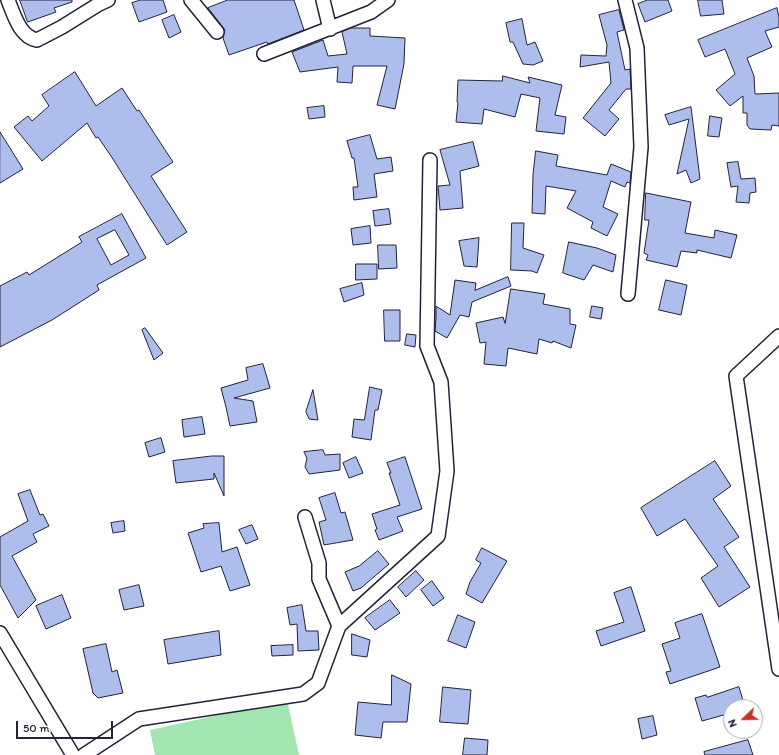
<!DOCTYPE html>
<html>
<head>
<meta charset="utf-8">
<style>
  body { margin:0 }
  #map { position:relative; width:779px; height:755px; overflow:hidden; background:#fff; font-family:Itim,sans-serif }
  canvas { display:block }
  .north { position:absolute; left:723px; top:699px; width:40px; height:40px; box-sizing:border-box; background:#fff; border:1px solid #a7a7b1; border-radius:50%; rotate:248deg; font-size:11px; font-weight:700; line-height:16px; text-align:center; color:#22223b }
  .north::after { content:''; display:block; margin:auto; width:14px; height:18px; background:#c8321e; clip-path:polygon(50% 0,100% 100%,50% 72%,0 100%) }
  .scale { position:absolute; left:16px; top:721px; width:97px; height:18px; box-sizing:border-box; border:2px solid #22223b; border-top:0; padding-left:5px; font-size:12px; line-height:14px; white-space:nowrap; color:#22223b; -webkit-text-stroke:3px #fff; paint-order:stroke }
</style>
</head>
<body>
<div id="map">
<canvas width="779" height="755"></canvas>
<div class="north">N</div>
<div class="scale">50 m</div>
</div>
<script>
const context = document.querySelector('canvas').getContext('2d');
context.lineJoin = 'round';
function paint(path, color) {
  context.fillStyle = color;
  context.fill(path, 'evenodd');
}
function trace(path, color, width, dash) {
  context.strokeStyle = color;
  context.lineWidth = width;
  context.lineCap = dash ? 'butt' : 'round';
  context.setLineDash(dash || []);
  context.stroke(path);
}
paint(new Path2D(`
  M287,700L299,755H155L150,730Z`), '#a2e5b0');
const building = new Path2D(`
  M20,0H72V2L54,8L56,12L28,22Z
  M141,0H163L167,12L139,22L132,3Z
  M228,0H294L304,30L268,44L267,42L229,55L223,38L225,30L208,8Z
  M648,0H668L672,11L645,22L638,4Z
  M698,0H722L724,14L701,16Z
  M777,8L779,17V27L765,31L772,47L747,58L754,76L755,94L779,93V126L772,125L771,130L750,129L747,125V113H743V96L730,106L716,90L735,74L725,49L705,57L698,40Z
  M619,10L624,30L617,32L625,70L630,69L631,89H626L609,110L619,119L605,136L583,118L611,83L609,62L580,67L581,55L606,56L607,45L599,15Z
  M174,15L181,32L169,38L162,20Z
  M522,19L527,45L535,42L543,61L533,65L523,64L513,42H510L506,23Z
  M351,28H370V36L405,38L404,64L395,109L377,105L387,66H353L352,83L337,82L338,67L300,72L292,52L323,40L328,56L347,54L342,32Z
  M75,72L96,106L122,88L137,111L139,110L173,162L151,176L187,232L167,245L111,156L98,137L96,138L87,123L42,161L14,127L28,116L32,121L49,106L42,95Z
  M503,76L530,83L528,77L562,85L555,115L566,117L564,134L536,131L540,98L521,94L515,117L484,109L482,124L456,122L458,103L457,102L458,80L502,81Z
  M324,106L325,117L309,119L307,108Z
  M691,107L700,179L691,183L686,170L677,174L689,119L669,125L665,115Z
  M710,116L722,118L719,137L708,136Z
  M0,132L23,169L0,183Z
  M370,135L377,159L391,157L393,171L374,174L377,197L354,200L353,187H358L354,158H352L347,141Z
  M473,142L479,166L460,171L463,208L440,210L438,186L450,185L440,150Z
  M536,151L558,155L556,166L607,175L611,164L631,172L630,183L627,182L625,187L611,181L603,207L618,214L607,236L591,228L593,222L567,208L576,191L546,186L545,214L532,213L533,175Z
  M738,162L741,179L755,178L756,192L750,193L749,203L736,202L738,186L731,187L727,163Z
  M646,193L691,202L685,233L714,238L715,230L737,235L731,258L697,250V253L681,251L677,267L646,260L648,255L644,253L649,220H645Z
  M389,209L391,224L375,226L373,211Z
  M122,214L146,258L97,285L99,290L52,320L0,347V286L27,272L29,275L82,242L79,237ZM115,230L129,255L111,265L97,239Z
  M512,223H524L523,248L544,255L537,273L532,271L511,270Z
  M370,226L371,243L353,245L351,229Z
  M479,238L477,267L464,266L459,241Z
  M569,242L597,248L616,255L613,272L593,265L584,280L563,273Z
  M378,245H396L397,268L379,269Z
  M356,264H377V279L356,280Z
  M508,277L511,286L472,302L469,317L460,315L447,338L435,331L436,318V306L450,315L455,280L476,283L475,290Z
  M666,280L687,285L681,315L659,310Z
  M362,283L364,295L344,302L340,289Z
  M511,289L545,294L543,304L570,309V324L576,325L571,348L553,341L552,343L539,339L537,354L508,348L506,366L484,364L486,342L480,343L476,323L503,317L505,323Z
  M592,306L603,308L601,319L590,317Z
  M384,310H400V341H385Z
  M145,328L163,353L154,360L142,330Z
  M407,334L416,335L415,347L405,345Z
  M263,364L270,388L234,398L253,401L257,422L230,426L226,407L221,388L248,380L246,368Z
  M370,387L382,390L378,410H375L371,440L352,437L354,419L364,420Z
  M313,390L318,420L309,419L306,412Z
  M202,417L205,434L184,437L182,420Z
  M161,438L165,452L149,457L145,443Z
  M323,450L325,455L340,454V470L309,474L305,467L307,458L304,452Z
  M212,456H224V496L214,473V479L176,483L173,461Z
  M356,457L363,473L349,478L343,463Z
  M405,457L422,509L397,517L403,531L379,540L375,530L377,529L372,514L400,505L389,473H391L387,463Z
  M715,461L731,486L713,499L739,537L724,547L750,587L719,607L701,578L718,566L685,519L657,536L641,508Z
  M30,490L40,515L43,514L49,526L33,534L37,542L12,556L36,600L18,618L0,585V537L28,521L18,494Z
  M335,493L341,513L345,512L353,540L324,545L319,522L326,520L319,498Z
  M124,521L125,531L113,533L111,523Z
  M219,523L222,552L237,547L250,585L230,591L221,566L201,572L188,533L204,528L203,524Z
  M252,525L258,539L246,544L239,530Z
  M482,548L507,561L482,603L466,594L470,582L481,563L476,560Z
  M378,551L389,564L361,588L353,591L345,572L359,566Z
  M416,571L424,580L406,597L398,587Z
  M432,581L444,598L433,606L421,590Z
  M139,585L144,606L124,610L119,590Z
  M631,587L645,631L601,646L596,631L624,622L614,593Z
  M62,595L71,618L46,629L36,606Z
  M390,600L400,613L375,630L365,618Z
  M302,605L306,631H318L319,650L298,651L297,624L290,625L287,608Z
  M702,614L720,667L670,684L666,672L671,671L662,644L680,638L675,623Z
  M458,615L475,622L466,648L448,641Z
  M219,631L221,655L168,664L164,640Z
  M352,634L370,640L367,657L352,655Z
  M106,644L112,672L117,670L123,693L98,698L93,693L83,649Z
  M293,645V655L272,656L271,646Z
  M392,675L411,684L407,722H383L381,738L355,735L358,702L391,705Z
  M443,687L471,690L468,724L440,722Z
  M739,687L745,707H731V713L702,721L695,698L706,695L707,697Z
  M653,716L657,735L642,739L638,719Z
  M465,738L488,740L487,755H463Z
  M748,740L753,755H705L704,752Z`);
paint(building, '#adbeed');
trace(building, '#22223b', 1);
const street = new Path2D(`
  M8,0C14,15 20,37 37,40L62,27L99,4L108,0
  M191,0L217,32
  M323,0L330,29
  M625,0L637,48L641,147L628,294
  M264,54L371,12L388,0
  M779,336L736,376L779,669
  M305,517L319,563V579L339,626
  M0,633L73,755
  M84,755L139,719L303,694L318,683L339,626L438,536L447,471L441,382L427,346L430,160`);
trace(street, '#22223b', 16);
trace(street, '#fff', 13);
</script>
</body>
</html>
